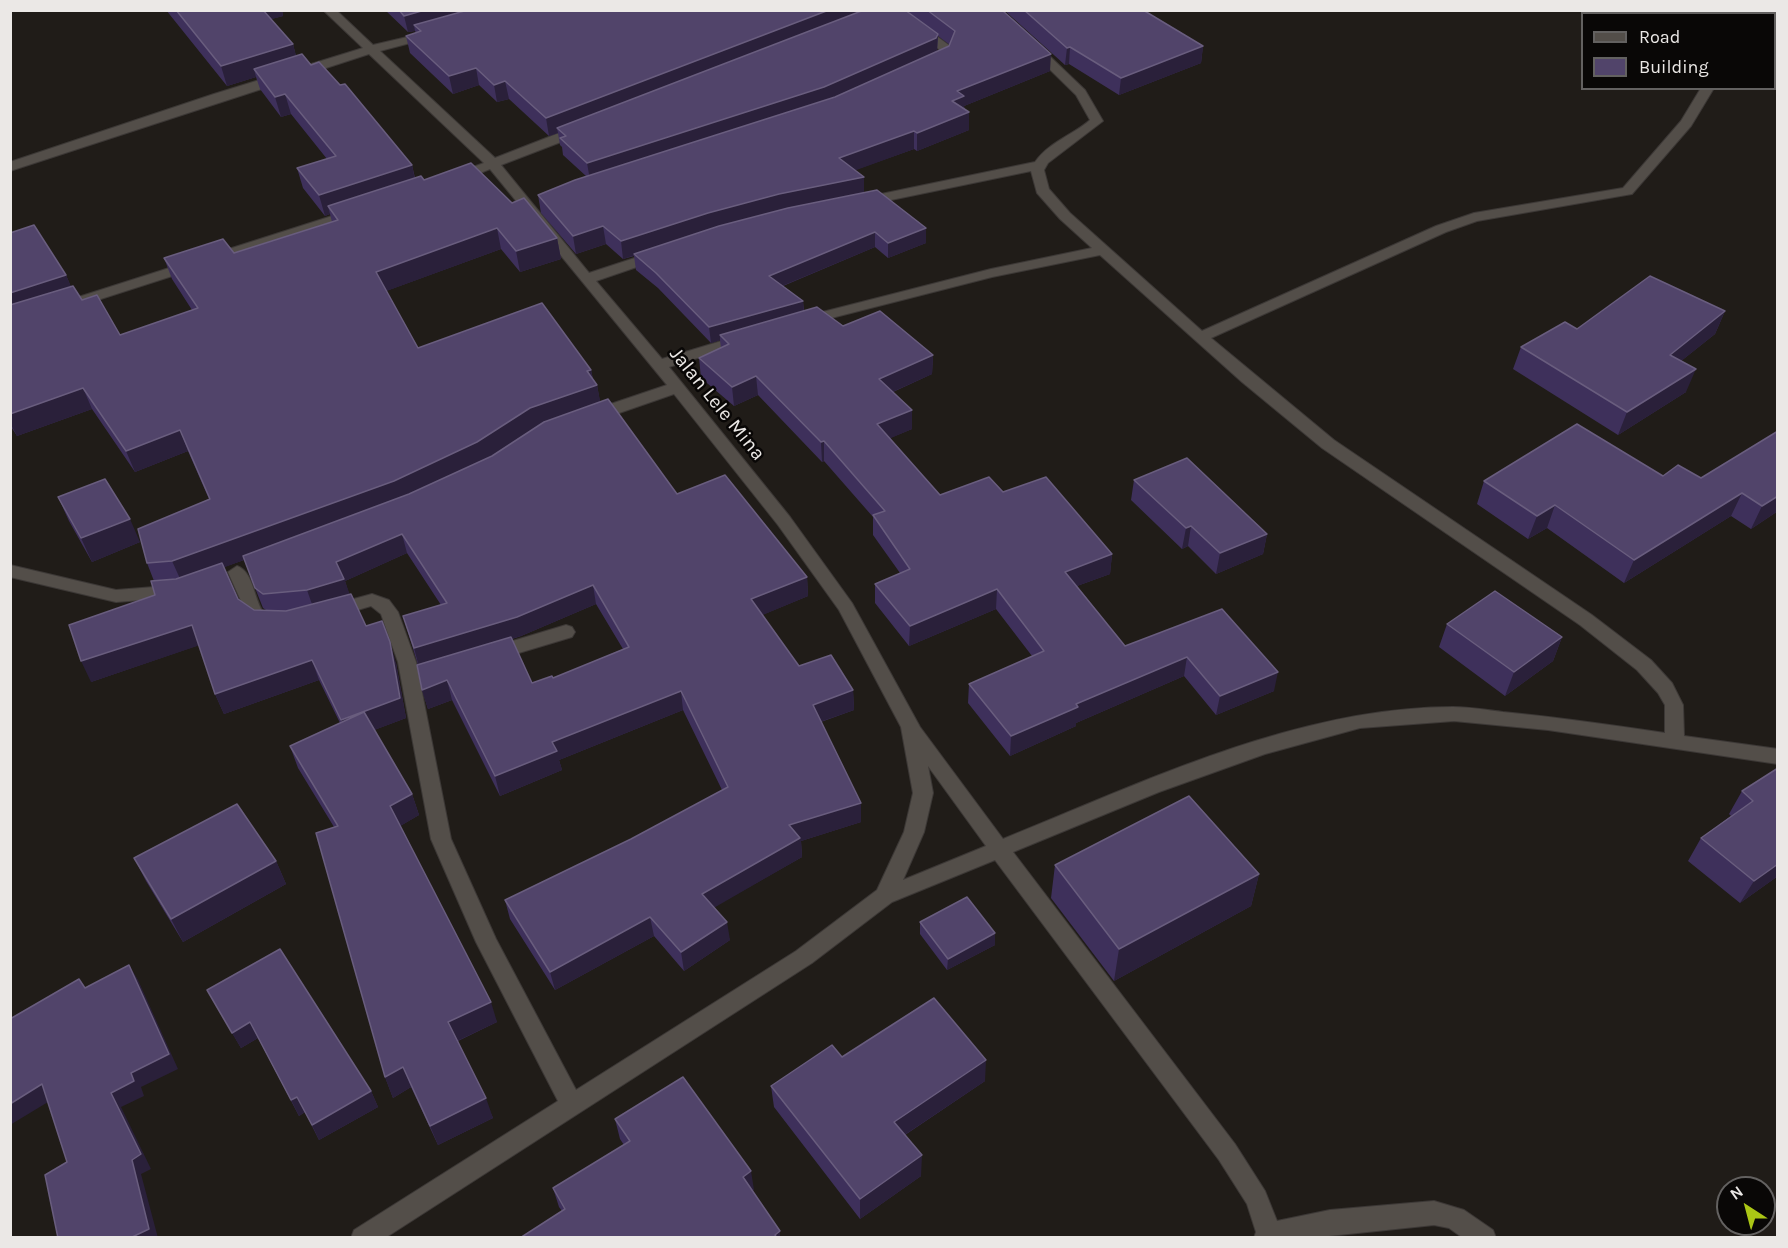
<!DOCTYPE html>
<style>
body{margin:0}
#map{position:relative;width:1788px;height:1248px;overflow:hidden;background:#201c18;font-family:Karla,sans-serif}
canvas{display:block}
.frame{position:absolute;inset:0;border:12px solid #ebe8e6;pointer-events:none}
.legend{position:absolute;left:1581px;top:12px;width:195px;height:78px;box-sizing:border-box;background:#090706;border:2px solid #636160;margin:0;padding:8px 10px;list-style:none;font-size:18px;color:#ebe8e6}
.legend li{display:flex;align-items:center;gap:12px;height:30px}
.legend b{width:30px;border:2px solid #636160}
.north{position:absolute;left:1716px;top:1176px;width:60px;height:60px;box-sizing:border-box;background:#090706;border:2px solid #636160;border-radius:50%;rotate:324deg;font-size:16px;font-weight:700;line-height:24px;text-align:center;color:#ebe8e6}
.north::after{content:'';display:block;margin:auto;width:21px;height:27px;background:#abc615;clip-path:polygon(50% 0,100% 100%,50% 72%,0 100%)}
</style>
<div id="map">
<canvas width="1788" height="1248"></canvas>
<div class="frame"></div>
<ul class="legend">
<li><b style="height:8px;background:#534e49"></b>Road</li>
<li><b style="height:16px;background:#51446a"></b>Building</li>
</ul>
<div class="north">N</div>
</div>
<script>
const ctx = document.querySelector('canvas').getContext('2d');
ctx.lineJoin = 'round';
function trace(path, color, width, dash) {
  ctx.strokeStyle = color;
  ctx.lineWidth = width;
  ctx.lineCap = dash ? 'butt' : 'round';
  ctx.setLineDash(dash || []);
  ctx.stroke(path);
}
function fill(path, color) {
  ctx.fillStyle = color;
  ctx.fill(path, 'evenodd');
}
function write(font, color, halo, rows, align = 'center') {
  ctx.font = font + ' Karla,sans-serif';
  ctx.lineWidth = 5;
  ctx.setLineDash([]);
  ctx.textBaseline = 'middle';
  ctx.strokeStyle = halo;
  ctx.fillStyle = color;
  for (const [text, x, y, turn = 0] of rows) {
    ctx.save();
    ctx.translate(x, y);
    ctx.rotate((+turn || 0) * Math.PI / 180);
    ctx.textAlign = isNaN(turn) ? turn : align;
    if (halo) ctx.strokeText(text, 0, 0);
    ctx.fillText(text, 0, 0);
    ctx.restore();
  }
}
const street = new Path2D(`
 M323 10H336L373 45 433 31V37L380 51 495 158 577 126H587V132L501 165 589 273 653 252H663V258L596 281 662 359 738 336H748L751 339 748 342 669 367 790 517 852 603 920 727 1003 839C1144 782 1298 707 1453 707 1470 707 1487 710 1503 712 1557 717 1611 725 1665 733V705L1658 693 1637 670 1580 625 1322 448 1242 382 1100 255 992 277 804 325 799 324 797 321 799 318 991 269 1092 248 1060 219 1037 193 1031 171 862 206 855 202 857 199 1035 162C1049 142 1073 135 1090 120L1076 95 1028 48 1038 45 1085 90 1103 121 1048 163 1044 170 1049 189 1070 213 1202 331 1436 226 1474 213 1623 188 1681 121 1701 88H1714L1691 126 1632 194 1477 221 1446 232 1211 338 1334 440 1592 615 1651 660 1672 683 1683 705 1684 736 1778 749V764L1548 730 1454 721 1360 728 1265 754 1159 792 1013 852 1235 1144 1265 1191 1277 1221 1330 1210 1434 1201 1464 1210 1493 1230 1496 1238H1463L1449 1228 1434 1225 1310 1238H1254L1256 1232 1247 1204 1219 1160 995 860 892 902 812 963 385 1238H351L354 1230 558 1101 476 942 431 839 398 662 381 614 371 606 334 617 328 616 325 611 328 606 372 594 389 600 398 612 416 662 451 839 496 939 576 1090 796 951 877 890 904 832 913 793 901 727 839 610 778 525 674 394 599 420H587L585 416 587 412 667 385 490 169 461 181H451V175L484 163 369 54 10 171V162L214 94 363 48ZM928 766 986 846 903 880 924 832 933 793Z
 M887 10H901L950 46 952 49 948 61 937 67H929L927 64 938 56 940 50Z
 M1704 10H1716L1713 14H1701Z
 M354 209 361 213 359 216 79 306H69L67 303 69 300Z
 M10 565 116 590 180 585 186 587 189 591 186 595 180 597 116 602 10 577Z
 M237 566C253 571 254 599 263 612 267 617 274 617 278 624L275 629 269 630 251 623 228 572Z
 M566 625 572 627 575 632 572 637 492 661 486 659 483 654 486 649Z`);
trace(street, '#3c3836', 2);
fill(street, '#534e49');
fill(new Path2D(`
 M166 10H282L283 16 271 19 293 44 296 56 311 65 412 165 415 178 512 203 557 238 561 259 520 272 501 249 386 291 418 348 591 370 593 379 597 385 600 402 677 494 807 577 808 596 762 615 799 666 853 690 854 710 821 722 861 822 801 841 802 857 714 907 730 940 684 971 654 936 555 990 510 919 505 900 631 839 722 790 683 710 559 760 562 770 500 796 452 700 428 709 422 690 418 665 403 616 441 605 407 553 345 581 349 594 366 626 396 663 406 718 374 730 412 794 419 815 400 826 497 1022 458 1041 493 1118 438 1145 411 1087 393 1098 385 1077 334 827 298 768 290 746 340 723 319 680 224 714 215 694 199 645 91 682 155 595 154 581 147 563 209 499 188 451 135 472 92 409 17 436 10 425V233L66 275 71 287 82 300 120 335 192 310 172 279 164 258 234 253 332 222 330 214 325 216 303 188 297 168 327 159 291 114 281 117 260 89 256 77 227 86ZM244 560 263 608 266 610H254L238 599 224 567ZM596 604 623 649 553 678 532 683 512 639 521 636Z
 M385 10H1002L1050 71 964 106 969 130 917 151 914 149 855 170 864 177V192L926 243 888 258 875 247 783 286 803 301 804 311 843 326 933 355 932 374 893 392 912 429 890 438 940 495 1003 492 1112 554 1110 574 1077 586 1125 646 1222 609 1274 691 1216 715 1184 676 1076 723V726L1010 756 968 703 969 684 1032 656 996 609 909 646 875 603V584L900 573 873 535V517L824 461 822 462 758 395 734 406 701 378 699 358 721 348 720 340 711 343 658 288 636 270 634 256 623 259 606 244 576 254 541 213 538 195 586 176 563 155 562 147 560 145 558 133 549 136 509 99 497 102 479 85 453 94 410 53 406 36 416 33 415 31 408 32ZM938 36 950 45 949 46 937 51Z
 M1004 10H1143L1203 46 1201 63 1119 95 1069 64 1065 65Z
 M1778 12V55L1774 54V14Z
 M1725 311 1715 334 1681 361 1686 392 1618 435 1513 369 1521 347 1577 329Z
 M1778 431V511L1751 529 1731 516 1624 583 1547 528 1528 539 1477 504 1484 481 1663 476 1701 478Z
 M1134 480 1267 534 1263 554 1216 574 1188 546 1182 549 1131 500Z
 M58 497 140 542 92 562 69 521Z
 M1447 624 1562 637 1553 661 1505 696 1439 647Z
 M1778 768V876L1740 903 1688 861 1701 838 1731 816 1729 814 1742 791Z
 M134 858 276 861 286 884 183 942 146 881Z
 M1055 865 1259 874 1251 906 1114 981 1051 898Z
 M920 922 995 945 947 970 920 934Z
 M207 990 371 1091 378 1107 319 1140 305 1112 299 1116 258 1038 241 1048Z
 M842 1057 985 1081 905 1135 921 1176 860 1219 774 1107 771 1086Z
 M615 1119 754 1190 562 1211 559 1207 553 1188 624 1145 620 1139Z`), '#3e305b');
fill(new Path2D(`
 M258 10H282L283 16 261 22Z
 M425 10H494L414 25 415 31 408 32 404 16Z
 M829 10H872L557 128 558 133 549 136 546 118Z
 M938 34 937 51 824 104 590 180 587 163Z
 M293 44 298 64 254 69 256 77 227 86 221 66Z
 M1203 46 1201 63 1119 95 1121 78Z
 M1070 47 1069 64 1065 65 1067 48Z
 M1051 54 1050 71 964 106V113L952 101 957 91Z
 M476 68 479 85 453 94 449 76Z
 M505 81 509 99 497 102 494 85Z
 M285 94 291 114 281 117 275 97Z
 M969 112V130L917 151V133Z
 M914 131V149L840 176 839 158Z
 M412 165 416 185 328 206 330 214 325 216 319 195Z
 M864 177V195L709 231 623 259 621 241 708 213 779 194Z
 M603 226 606 244 576 254 573 236Z
 M497 228 501 249 381 293 376 272Z
 M926 228V243L888 258V243Z
 M875 232V247L770 291 769 276Z
 M557 238 561 259 520 272 516 251Z
 M66 275 75 296 10 316V293Z
 M803 301 804 316 720 335V340L711 343 709 327Z
 M1725 311 1715 334 1661 377 1670 355Z
 M933 355 932 374 879 398V379Z
 M1696 369 1686 392 1618 435 1627 412Z
 M591 370 594 386 597 385 601 406 400 502 182 583 172 561Z
 M756 376 758 395 734 406 732 387Z
 M83 388 92 409 17 436 10 423V414Z
 M912 410V429L877 444V424Z
 M180 430 188 451 135 472 126 451Z
 M824 441V461L822 462 821 442Z
 M1742 493 1731 516 1624 583 1634 560Z
 M1778 496V511L1751 529 1762 506Z
 M1555 505 1547 528 1528 539 1537 516Z
 M130 519 140 542 92 562 81 538Z
 M1191 526 1188 546 1182 549 1186 528Z
 M402 534 407 553 345 581 351 598 314 610 307 590 336 562Z
 M1267 534 1263 554 1216 574 1220 553Z
 M1112 554 1110 574 1063 591 1065 572Z
 M807 577 808 596 753 619 751 599Z
 M593 585 596 604 521 636 419 667 414 648Z
 M997 589 996 609 909 646 910 626Z
 M192 625 200 645 91 682 81 661Z
 M1562 637 1553 661 1505 696 1514 672Z
 M390 642 396 663 406 718 348 740 341 720Z
 M1187 657 1184 676 1076 723V726L1010 756 1011 736 1076 704Z
 M312 660 319 680 224 714 215 694Z
 M1278 672 1274 691 1216 715 1220 696Z
 M447 680 452 700 428 709 422 690Z
 M853 690 854 710 814 724 813 705Z
 M681 691 683 710 559 760 562 770 500 796 495 776 552 742Z
 M412 794 419 815 397 828 390 806Z
 M861 803V822L801 841 802 857 705 913 702 894 789 825Z
 M276 861 286 884 183 942 171 919Z
 M1778 864V876L1740 903 1754 881Z
 M1259 874 1251 906 1114 981 1119 949Z
 M650 917 654 936 555 990 550 972Z
 M727 922 730 940 684 971 681 952Z
 M995 933V945L947 970 948 959Z
 M129 965 138 980 178 1069 141 1087 144 1096 121 1107 151 1169 141 1174 158 1238H130L111 1093 131 1073Z
 M491 1002 497 1022 455 1042 448 1022Z
 M250 1022 258 1038 241 1048 232 1033Z
 M986 1060 985 1081 894 1142V1122Z
 M403 1067 411 1087 393 1098 385 1077Z
 M42 1084 53 1099 10 1125V1104Z
 M371 1091 378 1107 319 1140 312 1125Z
 M297 1097 305 1112 299 1116 291 1100Z
 M486 1098 493 1118 438 1145 430 1126Z
 M922 1155 921 1176 860 1219V1199Z
 M751 1171 754 1190 746 1196 743 1177Z
 M780 1231V1238H775V1235Z`), '#2a203a');
const building = new Path2D(`
 M176 10H263L293 44 221 66Z
 M399 10H425L404 16Z
 M468 10H829L546 118 505 81 494 85 476 68 449 76 406 36 421 31 414 25Z
 M864 10H905L938 34 936 38 824 87 587 163 560 138 566 136 557 128Z
 M927 10H1002L1051 54 957 91 964 96 952 101 969 112 917 133 914 131 839 158 864 177 779 194 708 213 621 241 603 226 573 236 538 195 575 180 835 97 949 46 955 31Z
 M1024 10H1143L1203 46 1121 78 1070 47 1067 48Z
 M1778 12V38L1774 37V14Z
 M302 54 311 65 319 62 340 85 345 84 412 165 319 195 297 168 336 156 285 94 275 97 254 69Z
 M471 163 512 203 524 198 557 238 516 251 497 228 376 272 418 348 542 303 591 370 587 371 597 385 530 408 477 442 394 481 172 561 147 563 138 529 210 499 180 430 126 451 83 388 10 414V305L73 286 82 300 97 295 120 335 198 308 164 258 223 239 234 253 338 220 328 206 421 176 424 180Z
 M877 190 926 228 888 243 875 232 769 276 803 301 709 327 656 273 634 254 719 226 788 208Z
 M34 225 66 275 10 293V233Z
 M1650 276 1725 311 1670 355 1696 369 1627 412 1521 347 1565 322 1577 329Z
 M817 307 843 326 880 311 933 355 879 379 912 410 877 424 940 495 989 477 1003 492 1046 477 1112 554 1065 572 1125 646 1222 609 1278 672 1220 696 1187 657 1076 704 1078 707 1011 736 969 684 1044 651 997 589 910 626 875 584 910 569 873 515 885 511 824 441 821 442 756 376 732 387 699 358 729 344 720 335Z
 M608 399 677 494 725 475 807 577 751 599 799 666 831 655 853 690 813 705 861 803 789 825 800 838 702 894 727 922 681 952 650 917 550 972 505 900 631 839 728 787 681 691 552 742 557 751 495 776 447 680 422 690 417 665 511 637 532 683 552 676 553 678 629 647 593 585 517 617 414 648 403 616 447 603 402 534 336 562 344 579 307 590 263 594 255 588 243 556 409 494 492 456 544 422Z
 M1577 424 1663 476 1678 465 1701 478 1778 431V496L1762 506 1742 493 1634 560 1555 505 1537 516 1484 481Z
 M1187 458 1267 534 1220 553 1191 526 1186 528 1134 480Z
 M105 479 130 519 81 538 58 497Z
 M222 563 238 599 254 610 286 611 351 594 366 626 382 621 390 642 400 698 341 720 312 660 215 694 192 625 81 661 69 625 155 595 151 581 176 579Z
 M1495 591 1562 637 1514 672 1447 624Z
 M364 712 412 794 390 806 491 1002 448 1022 486 1098 430 1126 403 1067 385 1077 316 833 338 826 290 746Z
 M1778 768V864L1754 881 1701 838 1753 801 1742 791Z
 M1189 796 1259 874 1119 949 1055 865Z
 M237 804 276 861 171 919 134 858Z
 M967 897 995 933 948 959 920 922Z
 M280 949 371 1091 312 1125 297 1097 291 1100 250 1022 232 1033 207 990Z
 M129 965 169 1054 131 1073 134 1081 111 1093 141 1154 132 1160 149 1229 130 1238H58L45 1175 67 1162 42 1084 10 1104V1019L79 979 85 988Z
 M934 998 986 1060 894 1122 922 1155 860 1199 771 1086 832 1045 842 1057Z
 M683 1077 751 1171 743 1177 780 1231 775 1235 777 1238H520L565 1209 553 1188 630 1141 615 1119Z`);
fill(building, '#51446a');
trace(building, '#695d7e', 1.5);
write('20px', '#ebe8e6', '#090706', [
 ["Jalan Lele Mina",717,404,51]
]);
</script>
